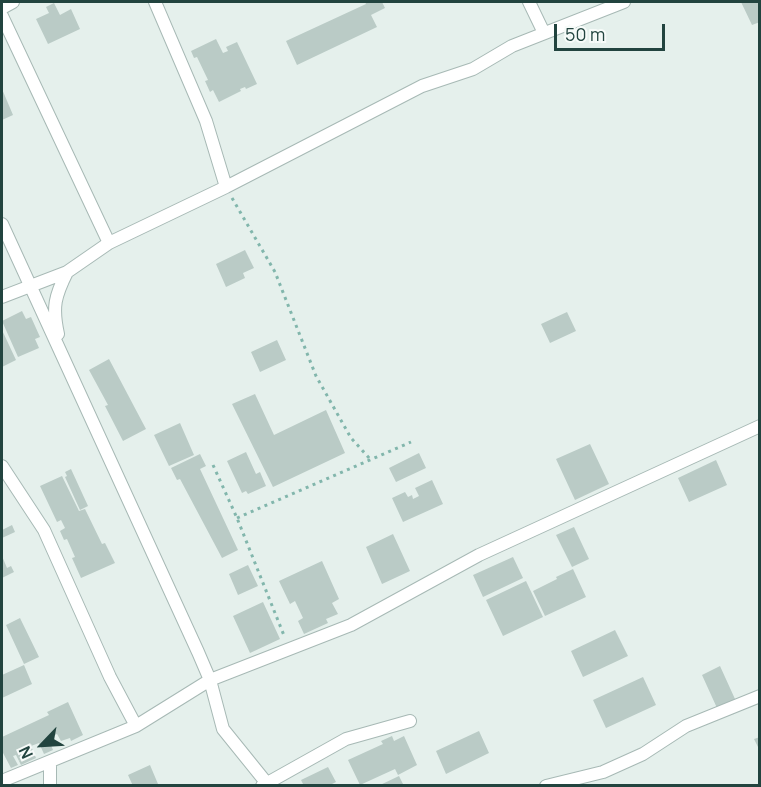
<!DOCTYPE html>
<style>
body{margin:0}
#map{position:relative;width:761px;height:787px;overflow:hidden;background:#e5f0ec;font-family:Manrope,sans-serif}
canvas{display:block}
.frame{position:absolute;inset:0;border:3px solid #22443f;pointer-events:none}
.north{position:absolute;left:12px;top:715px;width:60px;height:60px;-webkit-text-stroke:4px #f7fbf9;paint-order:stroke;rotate:245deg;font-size:16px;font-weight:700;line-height:24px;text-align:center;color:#22443f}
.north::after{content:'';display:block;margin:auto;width:21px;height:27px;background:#22443f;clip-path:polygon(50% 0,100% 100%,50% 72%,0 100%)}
.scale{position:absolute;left:554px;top:24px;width:111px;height:27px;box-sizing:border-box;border:3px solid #22443f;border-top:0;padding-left:8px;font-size:18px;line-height:21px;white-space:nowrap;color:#22443f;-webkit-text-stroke:4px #f7fbf9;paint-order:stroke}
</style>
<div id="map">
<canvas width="761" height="787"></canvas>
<div class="frame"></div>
<div class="north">N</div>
<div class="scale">50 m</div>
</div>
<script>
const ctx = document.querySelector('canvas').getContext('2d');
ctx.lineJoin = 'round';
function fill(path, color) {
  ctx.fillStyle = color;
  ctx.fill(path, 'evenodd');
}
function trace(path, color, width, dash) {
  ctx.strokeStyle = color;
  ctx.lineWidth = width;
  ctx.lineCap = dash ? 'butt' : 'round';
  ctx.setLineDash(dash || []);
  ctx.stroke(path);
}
fill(new Path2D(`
 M365 2H382L385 8 371 15 377 27 297 65 286 41 366 4Z
 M741 2H760V22L752 25Z
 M54 3 60 15 71 9 80 29 48 44 36 19 49 13 46 7Z
 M216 39 223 53 228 51 226 47 237 42 257 84 246 89 245 87 240 89 241 91 219 102 213 90 210 92 205 81 208 80 197 57 194 58 191 51Z
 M2 89 13 115 2 120Z
 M245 250 254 268 243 273 245 278 226 287 216 264Z
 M22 311 26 319 31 317 40 337 35 339 39 348 18 357 2 321Z
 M567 312 576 331 550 343 541 324Z
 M2 330 16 360 2 367Z
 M277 340 286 360 260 372 251 352Z
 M109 359 146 429 123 441 105 406 108 405 89 370Z
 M255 394 274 435 326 410 345 453 273 487 232 404Z
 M180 423 194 455 169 466 154 435Z
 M590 444 609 484 575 500 556 459Z
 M246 452 256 474 260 472 266 486 248 494 246 491 242 493 227 461Z
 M419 453 426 468 396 482 389 468Z
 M200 454 206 466 200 469 238 550 222 558 180 479 177 480 171 468Z
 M716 460 727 485 689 502 678 478Z
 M71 469 88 506 80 510 65 477 67 476 65 472Z
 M62 476 79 511 85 509 102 544 105 543 115 563 81 578 72 558 75 557 67 539 64 540 60 531 65 528 61 520 57 522 40 486Z
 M432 480 443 504 403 522 392 498 405 492 408 497 412 495 413 499 419 496 415 488Z
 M12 525 15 532 2 538V530Z
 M574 527 589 559 572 567 556 535Z
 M393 534 410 571 382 584 366 547Z
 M2 556 7 568 11 566 14 572 2 578Z
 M513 557 523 578 483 597 473 575Z
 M322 561 339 599 332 603 338 614 326 619 328 623 304 634 298 621 303 618 295 601 290 604 279 581Z
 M248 565 258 586 238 595 229 574Z
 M573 569 586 597 545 616 533 591 557 579 556 577Z
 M526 581 543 617 503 636 486 600Z
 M263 602 280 639 250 653 233 616Z
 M20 618 39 657 24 664 6 625Z
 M615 630 628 656 583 677 571 651Z
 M24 665 32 684 2 698V675Z
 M720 666 735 699 717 708 702 675Z
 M643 677 656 705 606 728 593 700Z
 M68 702 83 735 71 741 70 738 61 741 57 734 48 738 53 750 44 754 39 743 31 746 36 758 21 765 16 755 13 756 18 765 11 768 2 751V737L49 715 47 712Z
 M479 731 489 753 446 774 436 751Z
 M392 736 394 741 404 736 417 765 398 775 395 769 360 785 348 760 383 744 381 741Z
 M760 737V751L754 739Z
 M150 765 158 784 133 786 128 775Z
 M328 767 336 782 328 786H304L301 780Z
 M399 776 404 786H378Z`), '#bacbc6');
const minor = new Path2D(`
 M155 2 206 121 226 187
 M529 2 544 33
 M2 8 13 2
 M2 16 109 243
 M2 224 198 652 210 680 223 729 269 786
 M2 297 67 272 109 243 226 187 422 86 473 69 512 46 624 2
 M58 334C52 307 55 296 67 272
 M2 466 44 530 110 677 136 726
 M50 763V786
 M2 781 136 726 210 680 351 625 479 555 760 426
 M262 786 346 739 410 721
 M546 786 603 772 643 754 686 726 760 696`);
trace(minor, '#a7b9b5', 14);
trace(new Path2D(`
 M232 198 275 272 316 376 351 438 371 460
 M213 465 237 518 285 638
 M237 518 411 442`), '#82b6ac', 3, [3, 4.5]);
trace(minor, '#fff', 12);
</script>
